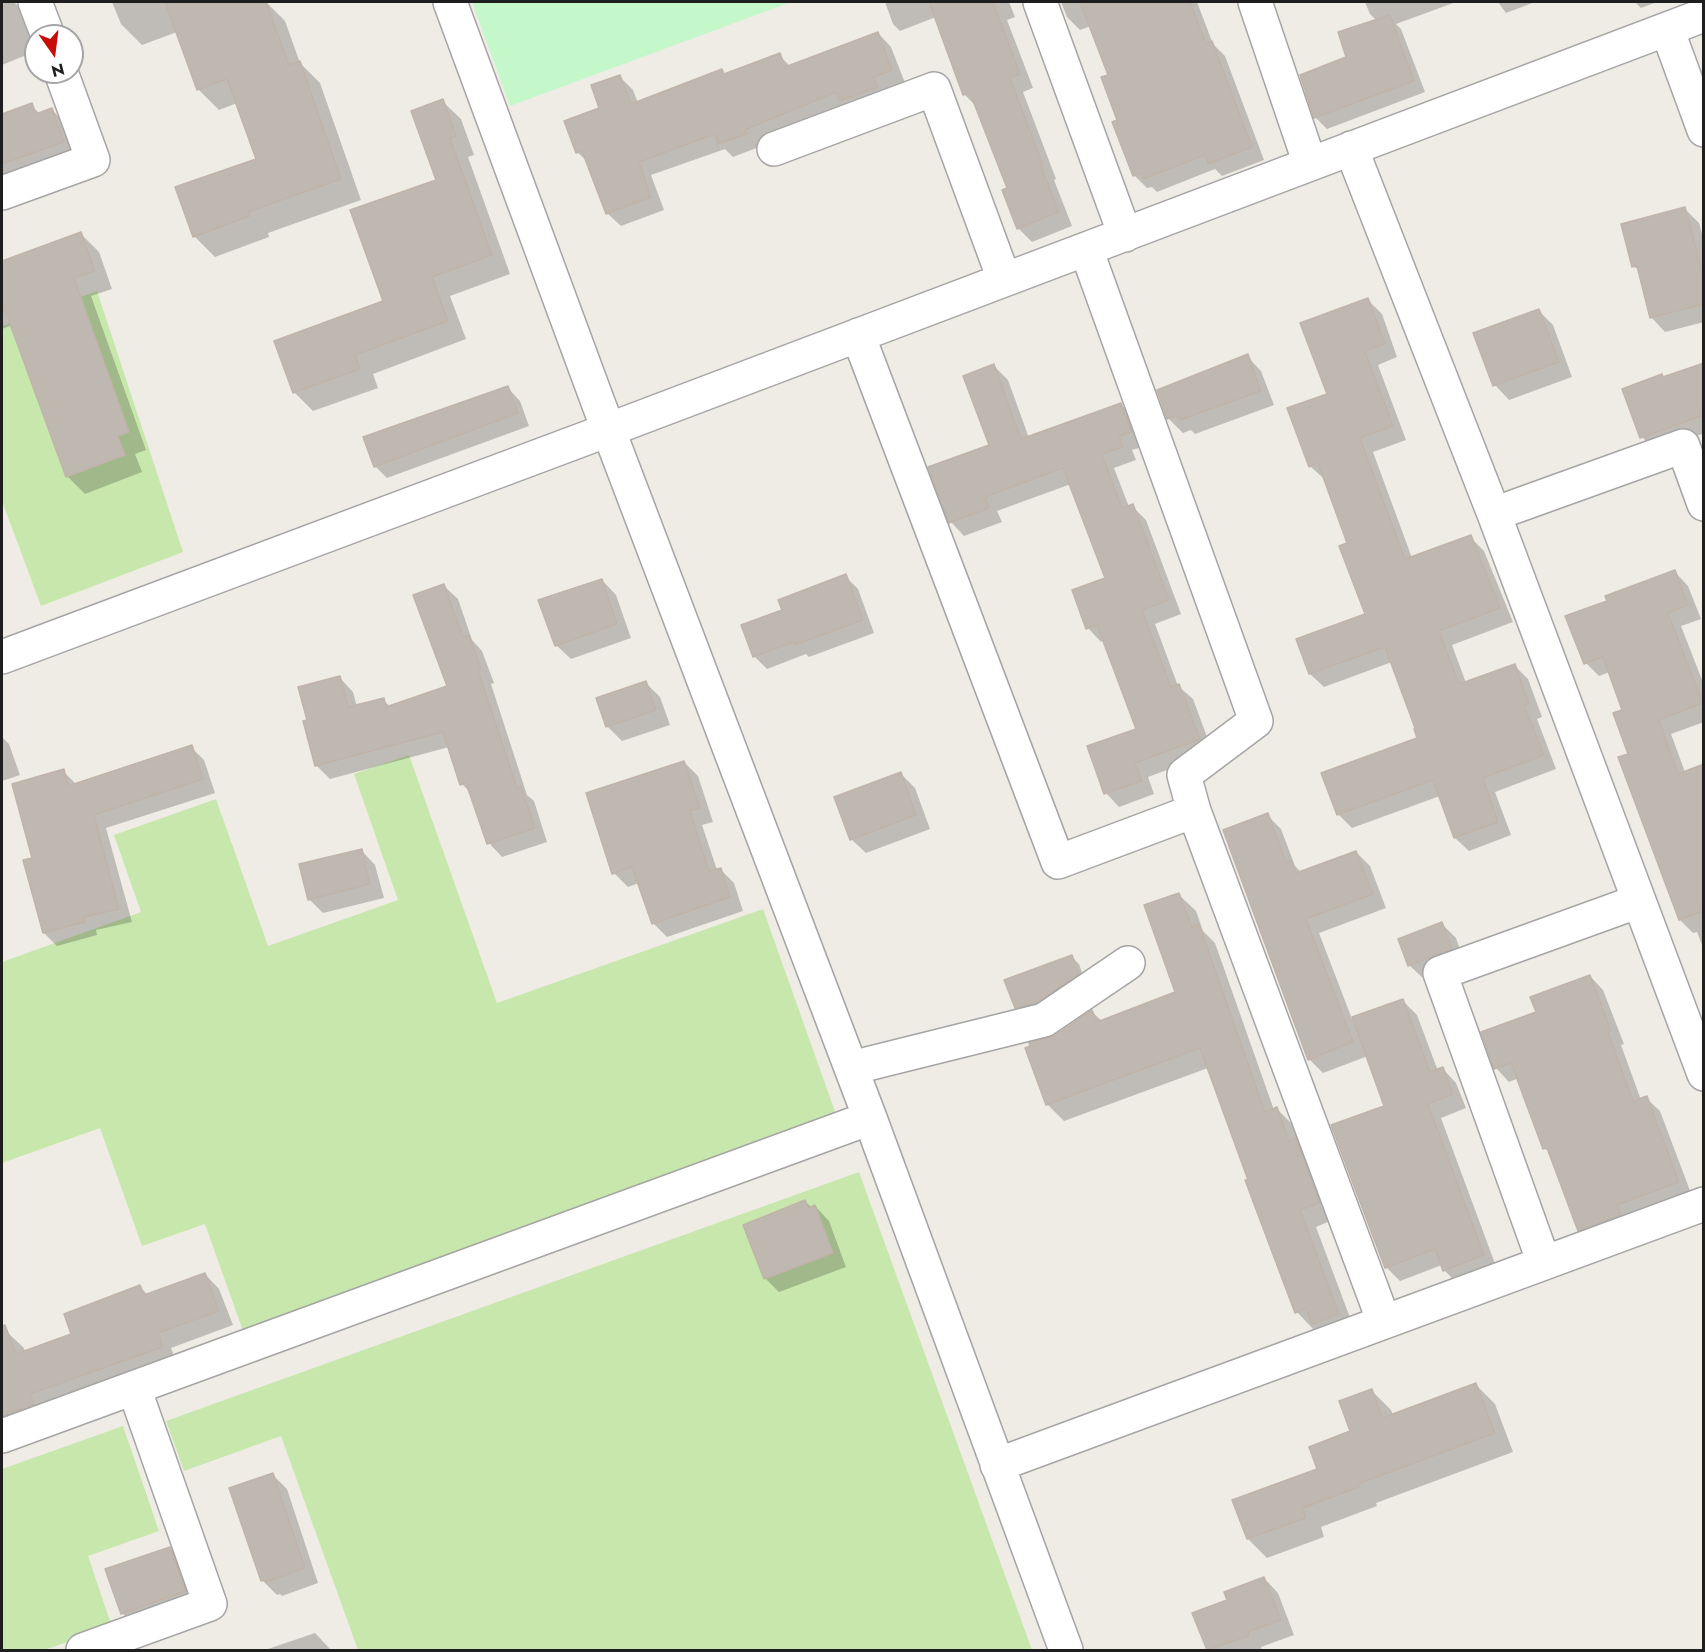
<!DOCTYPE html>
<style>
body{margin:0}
#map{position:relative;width:1705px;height:1652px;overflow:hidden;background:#efece5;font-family:Jost,sans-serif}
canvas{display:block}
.frame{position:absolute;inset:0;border:3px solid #1e1e1e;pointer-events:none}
.north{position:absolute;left:24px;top:24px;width:60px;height:60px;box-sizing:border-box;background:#fff;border:2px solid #a5a5a5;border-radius:50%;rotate:166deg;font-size:16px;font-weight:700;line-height:24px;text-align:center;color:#1e1e1e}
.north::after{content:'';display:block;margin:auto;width:21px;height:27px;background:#c60d07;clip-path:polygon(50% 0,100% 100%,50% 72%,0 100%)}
</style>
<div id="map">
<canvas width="1705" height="1652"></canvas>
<div class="frame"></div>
<div class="north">N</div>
</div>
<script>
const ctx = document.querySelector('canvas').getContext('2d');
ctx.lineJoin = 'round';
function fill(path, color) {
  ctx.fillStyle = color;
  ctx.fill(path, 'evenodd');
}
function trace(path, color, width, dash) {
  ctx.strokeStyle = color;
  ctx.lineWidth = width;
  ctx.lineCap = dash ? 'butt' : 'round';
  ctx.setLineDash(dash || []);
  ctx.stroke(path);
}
fill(new Path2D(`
 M97 291 183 552 41 606 2 501V326Z
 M409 755 497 1003 763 909 838 1120 243 1331 205 1224 142 1246 100 1128 2 1163V962L141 912 114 835 216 799 268 946 398 900 354 774Z
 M859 1172 1032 1650H358L281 1436 184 1471 166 1421Z
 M123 1426 159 1531 88 1556 112 1627 44 1650H2V1469Z`), '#c8e7ad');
fill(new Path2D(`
 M472 2H791L510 106Z`), '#c4f7c9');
fill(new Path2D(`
 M2 2H14L21 9 36 51 2 65Z
 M112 2H249L250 5 266 2 285 21 300 63 320 83 361 200 268 233 269 237 215 257 194 236 257 160 237 103 219 110 198 89 177 32 142 45 121 24Z
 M885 2H1009L1015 17 1007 20 1033 88 1023 92 1056 179 1054 180 1072 226 1032 242 1018 228 1009 189 977 107 964 94 936 17 900 31 893 24Z
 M1061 2H1197L1213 44 1225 56 1264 160 1222 176 1215 169 1157 192 1152 187 1147 188 1134 175 1110 76 1091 26 1080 30 1067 17Z
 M1365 2H1456L1396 24 1401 29 1425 92 1327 129 1316 118 1301 76 1348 58 1377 21 1370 14Z
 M1498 2H1535L1506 13Z
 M1635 2H1657L1641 8Z
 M878 33 891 47 905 83 758 143 759 147 733 157 725 149 651 175 664 210 621 226 607 213 589 163 577 152 620 77 633 90 638 103 722 71 726 75 779 55 790 66Z
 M442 101 461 119 474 155 468 157 510 274 450 296 466 339 373 374 378 388 313 411 294 392 385 302 438 181Z
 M31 105 40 114 52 110 66 124 77 156 18 177 12 171 2 174V116Z
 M1685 209 1699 223 1704 241V322L1665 332 1651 317 1640 272 1634 266Z
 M81 234 99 252 112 289 91 296 146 450 135 454 142 472 85 494 67 476 12 325 2 329V263Z
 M1368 300 1382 314 1397 357 1378 365 1406 440 1373 452 1412 558 1470 537 1484 551 1513 622 1452 645 1466 683 1515 666 1528 679 1542 717 1537 719 1556 769 1495 792 1511 835 1469 851 1455 838 1440 796 1352 828 1338 814 1419 739 1417 729 1392 662 1324 687 1310 674 1367 615 1349 544 1324 479 1310 466 1329 395Z
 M1538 310 1553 325 1572 377 1509 400 1495 385 1475 333Z
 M1247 356 1261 371 1274 405 1195 434 1191 430 1183 433 1168 418Z
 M1704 364V439L1702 434 1656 451 1642 437 1661 375 1664 378Z
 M994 366 1008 380 1029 438 1121 405 1135 418 1145 446 1132 450 1136 460 1114 468 1129 507 1132 506 1146 520 1181 614 1155 624 1178 686 1193 699 1213 753 1148 777 1154 794 1119 807 1106 793 1138 730 1104 640 1101 642 1088 628 1106 579 1071 484 997 511 1002 522 964 536 951 522 991 445Z
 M508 388 520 401 529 426 387 478 375 466Z
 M1675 572 1688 586 1701 619 1681 626 1704 685V722L1671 734 1685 772 1704 766V950L1697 932 1693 933 1680 920 1630 754 1624 711 1610 672 1599 676 1586 663 1609 602Z
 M845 576 858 589 874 633 809 657 806 654 767 669 754 656 784 611Z
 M602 580 616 595 631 638 571 659 556 645Z
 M444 586 458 599 472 640 482 651 494 683 491 684 527 795 534 801 547 842 502 857 489 843 472 794 462 784 449 747 330 779 317 766 309 721 340 678 353 692 357 707 383 700 391 707 449 687Z
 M646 683 660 697 670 725 622 741 607 726Z
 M2 737 9 744 20 775 2 781Z
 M191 747 204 760 215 793 106 828 132 922 96 930 97 935 57 946 44 933 34 859 63 771 77 785Z
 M684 762 698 776 713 822 702 825 717 870 720 869 734 883 743 911 667 937 653 923 639 883 628 887 614 873Z
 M900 773 915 788 930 829 866 853 851 839Z
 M1267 815 1281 829 1295 866 1301 872 1356 852 1370 866 1386 908 1319 933 1352 1019 1403 1001 1417 1015 1438 1071 1443 1069 1456 1083 1466 1108 1441 1118 1497 1269 1458 1284 1444 1270 1442 1265 1400 1281 1386 1267V1106L1368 1056 1323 1073 1309 1059Z
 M361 850 375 865 384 898 323 913 309 899Z
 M1179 895 1196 911 1203 931 1215 943 1274 1110 1277 1109 1294 1126 1301 1145 1312 1157 1335 1219 1316 1227 1355 1331 1330 1340 1318 1328 1313 1329 1297 1312 1208 1068 1064 1121 1047 1104 1055 1037 1092 1012 1102 1021 1177 993Z
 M1442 924 1456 938 1465 963 1424 979 1409 965Z
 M1072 957 1079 964 1085 981 1023 1014 1016 1007Z
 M1590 976 1603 990 1624 1044 1621 1045 1641 1100 1646 1098 1660 1111 1692 1196 1593 1243 1579 1230 1551 1155 1545 1148 1519 1078 1509 1082 1496 1068 1483 1033 1538 1013Z
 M805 1201 812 1208 815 1206 829 1221 846 1267 779 1292 765 1278Z
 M205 1274 219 1289 233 1325 171 1348 176 1361 2 1439V1337L9 1334 24 1348 25 1352 73 1335 140 1287 148 1295Z
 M1476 1385 1495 1404 1513 1452 1376 1503 1377 1506 1321 1527 1324 1537 1267 1558 1248 1539 1234 1501 1319 1470 1352 1432 1372 1391 1391 1410 1393 1415Z
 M272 1474 287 1489 318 1583 282 1596 280 1594 277 1595 262 1580Z
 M170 1548 183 1562 198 1605 136 1626 122 1613Z
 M1264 1578 1278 1593 1294 1635 1261 1647 1262 1650H1208L1194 1614 1229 1601Z
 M315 1633 331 1650H265Z`), '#0003');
const building = new Path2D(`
 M165 2H266L289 65 300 61 341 179 248 212 250 216 193 237 175 187 256 159 227 79 197 90Z
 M929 2H993L1020 74 1010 78 1043 165 1041 166 1059 212 1017 229 1002 190 1007 188 970 93 963 95Z
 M1080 2H1190L1206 43 1212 41 1252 147 1208 164 1205 155 1143 179 1140 173 1133 176 1112 122 1117 120 1101 77 1108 75Z
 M1390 15 1414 81 1314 118 1300 75 1346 57 1338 32Z
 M878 32 892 70 874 77 878 87 840 101 836 92 745 130 747 134 718 144 715 134 639 162 651 197 606 214 582 151 576 153 564 121 599 108 591 85 620 75 631 104 722 69 724 74 780 53 785 67Z
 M443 99 456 136 450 138 492 255 432 277 448 321 355 355 360 369 293 393 274 341 383 301 350 210 436 180 411 111Z
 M32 103 36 114 52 108 64 142 2 164V114Z
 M1685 207 1704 278V304L1650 318 1637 266 1632 267 1621 224Z
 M81 232 95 271 74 278 129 432 118 436 125 455 66 477 2 302V261Z
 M1368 298 1385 344 1365 351 1393 426 1360 438 1405 559 1471 535 1500 608 1439 631 1459 684 1515 664 1529 704 1524 705 1544 755 1483 778 1498 822 1454 838 1433 780 1337 815 1321 773 1417 738 1414 729 1415 728 1385 647 1309 674 1296 639 1365 614 1339 546 1347 543 1318 463 1309 467 1287 408 1327 394 1300 323Z
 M1539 309 1559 362 1493 386 1473 333Z
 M1248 354 1261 391 1180 420 1177 415 1167 419 1157 390Z
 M1704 363V415L1640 438 1622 389 1662 374 1663 377Z
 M994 364 1021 439 1121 403 1132 432 1119 436 1123 447 1102 454 1122 508 1133 504 1169 600 1142 610 1171 687 1179 684 1200 739 1135 763 1142 781 1104 794 1087 746 1136 729 1097 625 1086 629 1072 590 1105 578 1063 468 985 497 989 508 949 523 928 467 989 445 963 376Z
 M508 386 518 413 374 467 363 437Z
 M1675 570 1688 605 1668 613 1703 703 1659 720 1678 774 1704 764V911L1679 920 1618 757 1628 754 1613 713 1622 710 1603 657 1584 664 1565 616 1607 601 1605 596Z
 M846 574 863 620 795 645 794 642 753 657 741 625 782 610 778 600Z
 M602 579 617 624 555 646 538 600Z
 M444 584 463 637 469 635 481 669 478 670 517 788 521 786 535 828 487 844 466 783 460 785 443 732 315 766 303 721 307 720 298 687 340 676 348 707 384 698 386 707 447 686 413 595Z
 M646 681 656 710 606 727 596 698Z
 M192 745 203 779 94 815 119 909 84 917 85 922 43 933 23 860 32 858 12 784 64 769 68 786Z
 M684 761 700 808 690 811 709 871 721 868 730 897 652 924 632 867 612 874 586 793Z
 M901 772 916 815 850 840 834 797Z
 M1268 813 1286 862 1291 860 1296 873 1356 851 1373 894 1306 919 1353 1042 1308 1060 1223 830Z
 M362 849 370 884 308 900 299 864Z
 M1179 893 1192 927 1199 924 1265 1112 1277 1107 1289 1141 1296 1138 1320 1203 1300 1210 1339 1314 1312 1324 1306 1309 1295 1313 1245 1180H1248L1200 1048 1046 1105 1025 1048 1030 1046 1029 1043 1054 1036 1092 1010 1097 1022 1175 992 1144 905Z
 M1442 922 1452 949 1408 966 1398 939Z
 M1072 955 1079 974 1036 1003 1015 1008 1004 980Z
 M1590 975 1611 1031 1608 1032 1633 1101 1647 1096 1679 1182 1617 1205 1621 1215 1578 1231 1547 1148 1543 1149 1511 1063 1494 1069 1481 1032 1536 1012 1530 997Z
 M1403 999 1430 1072 1443 1067 1453 1094 1428 1104 1484 1255 1443 1271 1435 1249 1385 1268 1331 1125 1384 1106 1352 1017Z
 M805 1200 808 1208 815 1205 833 1253 764 1279 743 1225Z
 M205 1273 219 1311 158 1333 163 1347 30 1394 34 1404 2 1416V1326L5 1325 16 1354 71 1334 64 1314 140 1285 144 1295Z
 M1476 1383 1495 1433 1358 1484 1359 1487 1303 1508 1306 1518 1247 1539 1232 1500 1317 1469 1309 1447 1350 1431 1339 1401 1372 1389 1382 1418Z
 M273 1473 305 1568 266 1582 265 1580 261 1581 229 1488Z
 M170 1547 186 1591 121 1614 105 1569Z
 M1264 1577 1281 1620 1248 1632 1249 1636 1207 1650 1192 1613 1227 1600 1224 1592Z`);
fill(building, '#bfb8b1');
trace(building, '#c0b3a8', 1.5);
const minor = new Path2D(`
 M35 2 48 36
 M450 2 599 405 870 1118 1066 1650
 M1040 2 1125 235
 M1255 2 1310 164
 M1667 29 1704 130
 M1351 148 1494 514 1704 1074
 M774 149 934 89 1004 279
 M2 193 93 160 61 72
 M1086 249 1256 721 1184 775 1194 811 1384 1322
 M858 335 1058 862 1194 811
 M1494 514 1683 446 1704 504
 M2 657 608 430 1704 15
 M851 1068 1044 1020 1128 963
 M1544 1263 1440 973 1639 901
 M2 1436 870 1118
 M997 1465 1704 1204
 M83 1650 210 1604 134 1388`);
trace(minor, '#a5a5a5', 36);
trace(minor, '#fff', 33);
</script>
